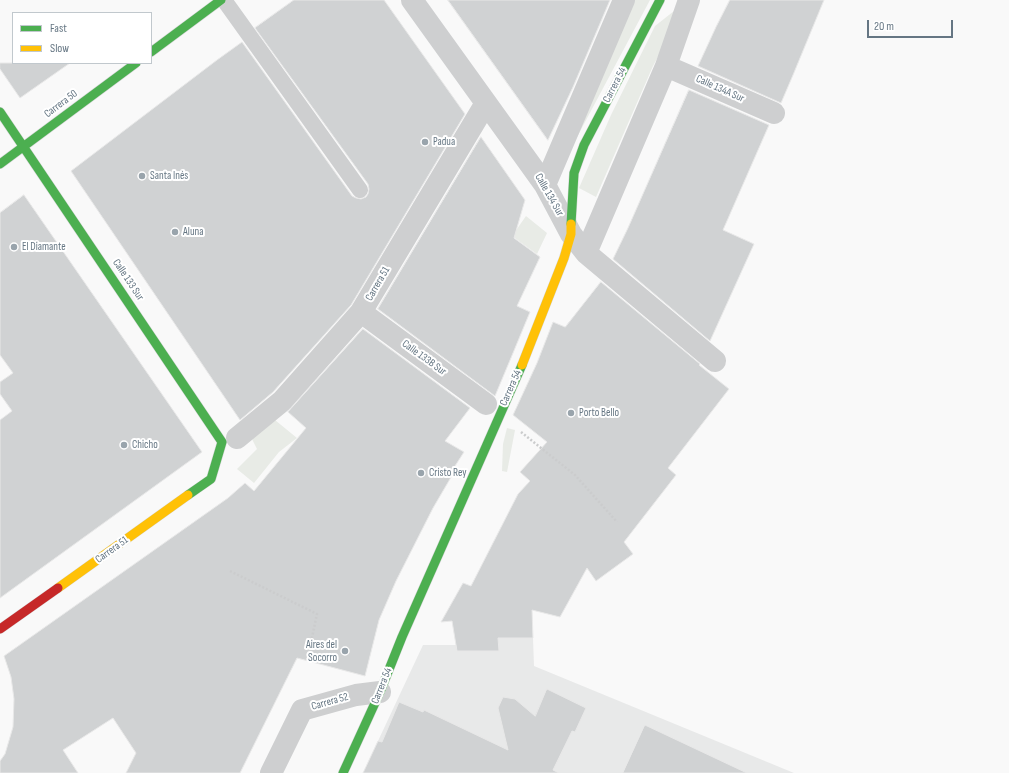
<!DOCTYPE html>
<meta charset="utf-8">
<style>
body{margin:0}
#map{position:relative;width:1009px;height:773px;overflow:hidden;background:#f9f9f9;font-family:"Sofia Sans Condensed",sans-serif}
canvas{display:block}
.legend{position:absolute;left:12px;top:12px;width:140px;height:52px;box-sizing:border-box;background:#fff;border:1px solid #c1c8cd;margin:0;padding:5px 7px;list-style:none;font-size:12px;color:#657683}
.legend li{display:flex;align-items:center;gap:8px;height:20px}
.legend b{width:20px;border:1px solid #c1c8cd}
.scale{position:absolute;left:867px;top:20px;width:86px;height:18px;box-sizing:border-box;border:2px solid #657683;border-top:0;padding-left:5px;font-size:12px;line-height:14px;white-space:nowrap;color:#657683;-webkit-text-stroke:3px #fff;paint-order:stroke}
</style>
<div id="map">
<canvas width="1009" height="773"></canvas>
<ul class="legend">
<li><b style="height:5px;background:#4caf50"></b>Fast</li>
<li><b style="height:5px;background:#ffc107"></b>Slow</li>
</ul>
<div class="scale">20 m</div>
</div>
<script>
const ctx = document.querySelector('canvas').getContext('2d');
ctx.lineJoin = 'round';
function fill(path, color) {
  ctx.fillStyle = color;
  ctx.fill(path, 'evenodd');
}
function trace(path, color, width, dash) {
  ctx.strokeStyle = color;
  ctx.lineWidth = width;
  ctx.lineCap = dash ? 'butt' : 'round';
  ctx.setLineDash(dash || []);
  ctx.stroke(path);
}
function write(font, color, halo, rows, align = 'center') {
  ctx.font = font + ' "Sofia Sans Condensed",sans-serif';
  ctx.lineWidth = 4;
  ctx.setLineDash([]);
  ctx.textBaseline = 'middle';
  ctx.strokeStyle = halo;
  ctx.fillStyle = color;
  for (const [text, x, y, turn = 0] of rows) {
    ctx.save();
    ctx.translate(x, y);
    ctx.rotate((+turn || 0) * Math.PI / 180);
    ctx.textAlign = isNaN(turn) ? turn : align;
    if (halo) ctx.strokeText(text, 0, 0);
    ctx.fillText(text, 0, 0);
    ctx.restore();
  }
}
fill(new Path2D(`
 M498 638H533L534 666 794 773H363L423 645H456L457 651H498Z`), '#e8e9e9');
fill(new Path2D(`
 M633 0H650L576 139Z
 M674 11 679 18 653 66 596 197 579 188 611 115 655 26Z
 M526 216 547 233 537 254 512 236Z
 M275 420 297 438 279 452 254 483 237 469 257 449 252 439Z
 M507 428 515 430 507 472 502 471 503 444Z`), '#e8ebe6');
const building = new Path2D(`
 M294 0H384L465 114 351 305 273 392 240 420 71 171 217 60 242 42 352 196 356 198 361 199 366 197 368 194 369 189 368 184 255 28Z
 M448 0H610L573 87 548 140Z
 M730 0H824L793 75 781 103 698 66 716 27Z
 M0 63H70L20 98 0 69Z
 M689 90 769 125 723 230 754 244 710 341 613 259 628 228Z
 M481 137 525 200 514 238 540 257 517 306 530 312 513 353 495 396 378 309Z
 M24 195 202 452 0 598V420L12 411 0 394V382L13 373 0 355V213Z
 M601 282 700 364 699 365 729 389 668 468 676 475 624 542 633 554 596 581 587 568 560 617 532 610 533 638H498L499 651H457L452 621 441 622 463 583 471 586 518 494 530 481 520 472 547 442 513 415 537 363 553 322 565 327Z
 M363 329 470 408 445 441 464 452 455 466 457 467 433 508 396 581 379 620 365 676 297 658 240 773H126L136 753 113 718 63 750 78 773H0V761L5 754 13 727 14 699 11 677 4 656 228 498 245 483 254 491 306 428 288 412Z
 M547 689 586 708 575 732 572 731 553 770 559 773H363L378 741 382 742 399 702 423 712 424 710 508 750 498 708 503 697 515 699 535 716Z
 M645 725 747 773H623Z`);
fill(building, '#d0d2d3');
trace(building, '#e8e8e8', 1);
const fast = new Path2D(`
 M151 52 221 0
 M0 112 222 442 211 479 188 495
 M0 164 136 63
 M571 224 574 173 584 145 660 0
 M343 773 380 692 402 637 522 365`);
const slow = new Path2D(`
 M522 365 564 258 571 234V224
 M58 588 188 495`);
const jam = new Path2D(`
 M0 629 58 588`);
trace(fast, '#d5d6d7', 10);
trace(slow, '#d5d6d7', 10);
trace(jam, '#d5d6d7', 10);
trace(new Path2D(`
 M521 432 575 475 617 522
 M230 571 317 614 311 642`), '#cbcccd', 2.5, [2, 2]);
trace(new Path2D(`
 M224 0 360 190`), '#cecfd0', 16);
trace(new Path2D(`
 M412 0 545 185 571 234 586 253 715 361
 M666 66 774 113
 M545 185 624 0
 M586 253 666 66 689 0
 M361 312 486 404
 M237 438 282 401 361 312 486 103
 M271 773 302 710 356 695 380 692`), '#cecfd0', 22);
trace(fast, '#4caf50', 9);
trace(slow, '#ffc107', 9);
trace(jam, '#c62828', 9);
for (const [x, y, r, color] of [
 [425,142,4,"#99a4ac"],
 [142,176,4,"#99a4ac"],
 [175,232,4,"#99a4ac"],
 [14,247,4,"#99a4ac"],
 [571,413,4,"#99a4ac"],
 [124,445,4,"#99a4ac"],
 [421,473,4,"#99a4ac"],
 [345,651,4,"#99a4ac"]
]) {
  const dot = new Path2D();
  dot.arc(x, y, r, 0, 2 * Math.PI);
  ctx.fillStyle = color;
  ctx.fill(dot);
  trace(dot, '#fff', 1.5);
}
write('11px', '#657683', '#fff', [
 ["Carrera 54",615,85,-63],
 ["Calle 134A Sur",720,89,24],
 ["Carrera 50",61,104,-37],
 ["Calle 134 Sur",549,195,60],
 ["Calle 133 Sur",128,280,56],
 ["Carrera 51",378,284,-60],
 ["Calle 133B Sur",424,358,36],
 ["Carrera 54",511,388,-66],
 ["Carrera 51",112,550,-36],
 ["Carrera 54",382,686,-68],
 ["Carrera 52",330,702,-16]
]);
write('11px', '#657683', '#fff', [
 ["Padua",433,142],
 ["Santa Inés",150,176],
 ["Aluna",183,232],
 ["El Diamante",22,247],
 ["Porto Bello",579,413],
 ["Chicho",132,445],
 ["Cristo Rey",429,473],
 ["Aires del",337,645,"right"],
 ["Socorro",337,658,"right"]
], 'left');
</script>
